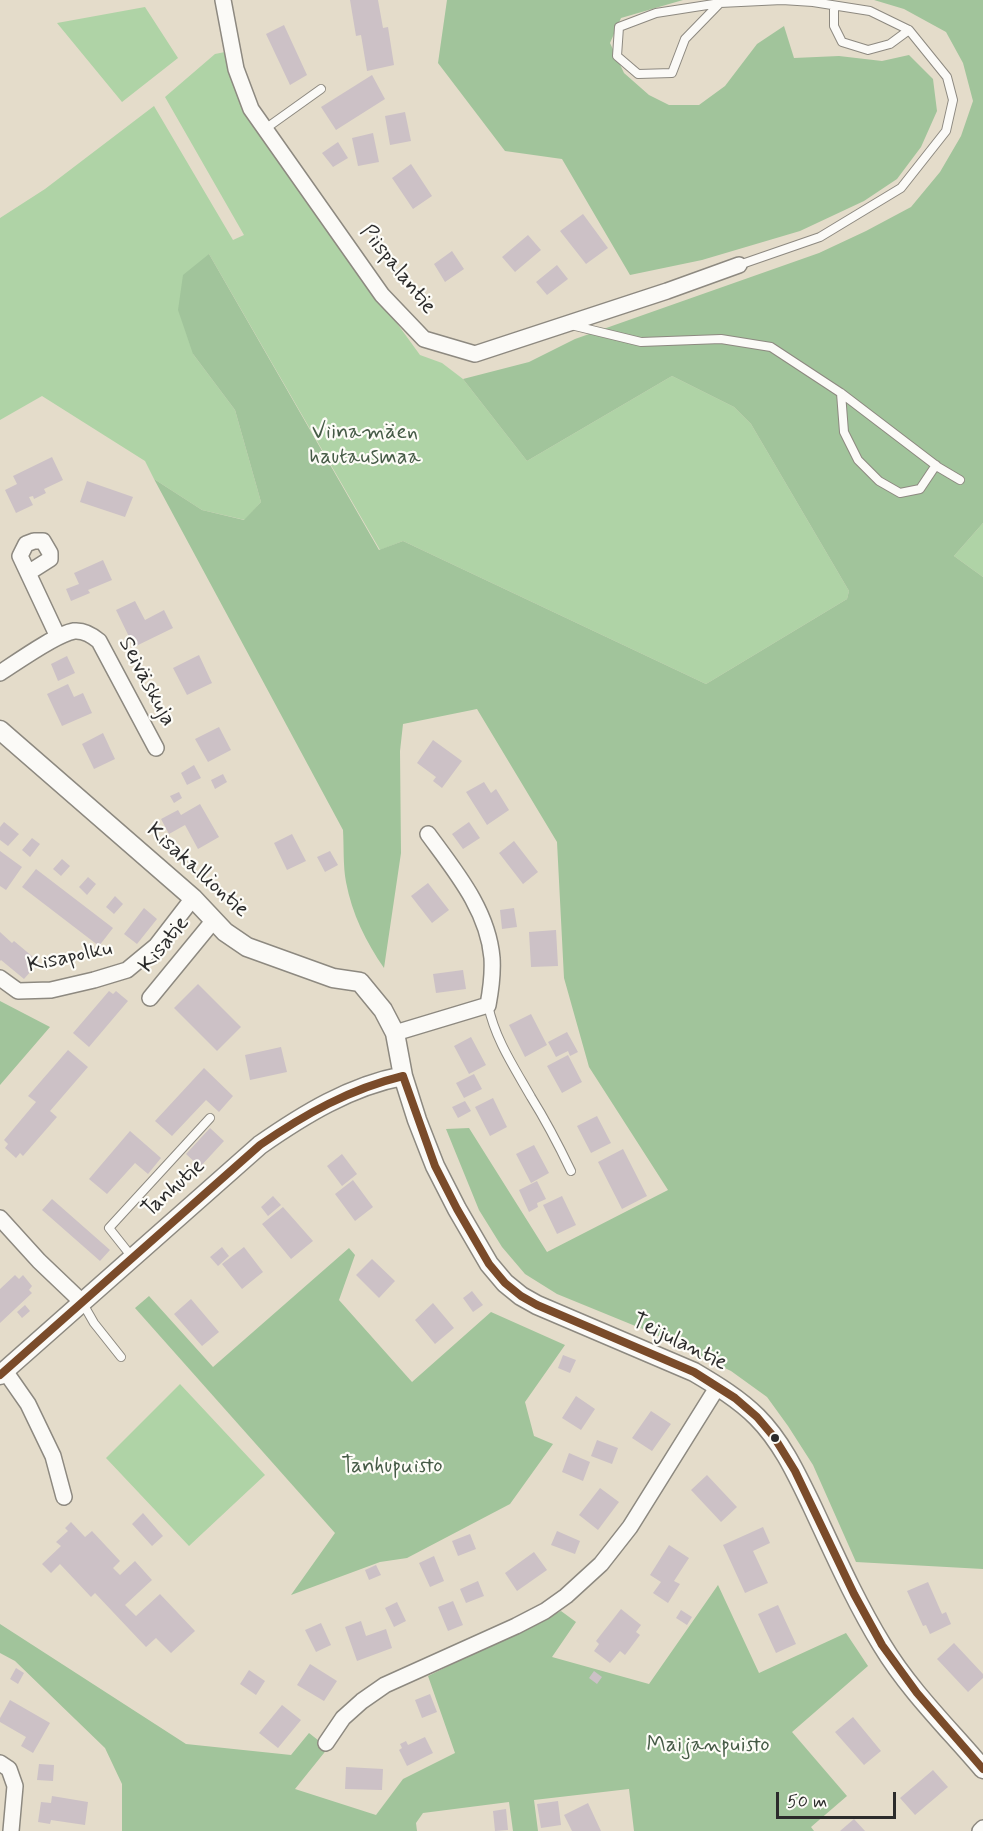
<!DOCTYPE html>
<meta charset="utf-8">
<style>
body{margin:0}
#map{position:relative;width:983px;height:1831px;overflow:hidden;background:#e4dcca;font-family:Mynerve,sans-serif}
canvas{display:block}
.scale{position:absolute;left:776px;top:1792px;width:120px;height:27px;box-sizing:border-box;border:3px solid #2b2b2b;border-top:0;padding-left:8px;font-size:18px;line-height:21px;white-space:nowrap;color:#2b2b2b;-webkit-text-stroke:4px #fdfcf7;paint-order:stroke}
</style>
<div id="map">
<canvas width="983" height="1831"></canvas>
<div class="scale">50 m</div>
</div>
<script>
const ctx = document.querySelector('canvas').getContext('2d');
ctx.lineJoin = 'round';
function fill(path, color) {
  ctx.fillStyle = color;
  ctx.fill(path, 'evenodd');
}
function trace(path, color, width, dash) {
  ctx.strokeStyle = color;
  ctx.lineWidth = width;
  ctx.lineCap = dash ? 'butt' : 'round';
  ctx.setLineDash(dash || []);
  ctx.stroke(path);
}
function write(font, color, halo, rows, align = 'center') {
  ctx.font = font + ' Mynerve,sans-serif';
  ctx.lineWidth = 4.5;
  ctx.setLineDash([]);
  ctx.textBaseline = 'middle';
  ctx.strokeStyle = halo;
  ctx.fillStyle = color;
  for (const [text, x, y, turn = 0] of rows) {
    ctx.save();
    ctx.translate(x, y);
    ctx.rotate((+turn || 0) * Math.PI / 180);
    ctx.textAlign = isNaN(turn) ? turn : align;
    if (halo) ctx.strokeText(text, 0, 0);
    ctx.fillText(text, 0, 0);
    ctx.restore();
  }
}
fill(new Path2D(`
 M145 7 178 58 122 102 57 23Z
 M225 52 238 98 248 118 420 355 442 363 463 379 527 461 672 376 734 407 751 424 849 591 847 599 706 684 403 541 380 550 209 254 193 354 235 410 261 502 245 520 202 510 154 479 145 461 42 396 0 420V218L45 189 154 106 233 240 244 235 165 97 215 54Z
 M983 523V577L954 556Z
 M180 1384 265 1475 189 1546 106 1458Z`), '#afd3a6');
fill(new Path2D(`
 M447 0H683L621 18 610 43 624 73 649 95 669 105H699L725 86 757 44 784 26 794 58 839 56 882 61 909 55 933 79 937 111 921 147 897 179 864 201 800 231 702 260 630 275 562 159 505 151 438 63Z
 M874 0H983V523L954 556 983 577V1569L856 1562 813 1465 788 1426 767 1397 731 1371 650 1332 557 1294 525 1274 502 1247 479 1210 446 1129 469 1128 547 1252 668 1190 589 1067 564 978 557 842 477 709 403 724 400 751 401 853 384 968C366 942 352 914 346 882 343 866 344 847 343 830L154 479 202 510 244 520 261 502 235 410 193 354 178 310 183 275 209 254 379 550 403 541 706 684 847 599 849 591 751 424 734 407 672 376 527 461 463 379 529 362 575 339 819 253 866 231 911 207 940 172 961 136 973 101 963 63 946 32 904 9Z
 M0 1001 50 1027 0 1085Z
 M349 1248 355 1255 339 1300 412 1382 491 1312 565 1345 525 1402 534 1436 553 1444 510 1504 407 1558 380 1562 291 1595 335 1533 135 1308 149 1296 213 1367Z
 M718 1585 759 1673 846 1633 868 1666 792 1732 847 1796 811 1827 814 1831H634L629 1789 534 1800 538 1831H513L509 1802 423 1813 416 1823 417 1831H122V1784L105 1748 15 1661 0 1653V1624L186 1744 291 1755 309 1733 328 1748 295 1789 376 1815 403 1779 455 1753 428 1676 561 1611 576 1622 552 1657 649 1684Z`), '#a1c49b');
fill(new Path2D(`
 M350 0H378L383 28 388 27 394 65 367 71 361 35 356 36Z
 M284 25 307 75 290 85 266 34Z
 M372 75 385 99 336 130 321 107Z
 M405 112 411 141 390 145 385 116Z
 M373 133 379 162 358 166 352 138Z
 M338 142 348 158 333 167 322 153Z
 M411 164 432 196 413 209 392 178Z
 M583 214 608 248 586 264 560 231Z
 M528 235 541 250 515 272 502 257Z
 M452 251 464 269 445 282 434 264Z
 M557 265 568 279 547 295 536 282Z
 M52 457 63 480 44 489 46 493 34 499 33 496 29 497 33 505 16 513 5 490 17 484 13 476Z
 M87 481 133 497 125 517 80 502Z
 M103 560 112 580 88 590 90 593 71 601 66 589 79 584 74 573Z
 M135 601 145 620 164 610 173 628 134 647 116 610Z
 M199 655 212 683 187 695 173 668Z
 M67 656 75 673 58 681 51 664Z
 M68 684 74 697 83 693 92 713 62 726 47 694Z
 M219 727 231 750 208 762 195 739Z
 M103 733 115 759 94 769 82 744Z
 M433 740 462 761 442 788 433 781 436 777 417 763Z
 M194 765 201 778 187 785 181 773Z
 M223 774 227 782 215 789 211 780Z
 M484 782 491 793 496 789 509 810 487 825 466 792Z
 M179 792 182 798 174 803 170 796Z
 M200 804 219 837 198 849 185 825 169 834 161 819 178 810 181 815Z
 M4 822 19 834 8 846 0 840V827Z
 M469 822 480 838 463 849 452 834Z
 M292 834 306 861 287 870 274 843Z
 M32 838 40 844 30 857 22 850Z
 M514 841 538 872 523 884 499 853Z
 M0 851 22 867 6 890 0 886Z
 M330 851 338 865 325 872 317 857Z
 M62 859 70 866 61 876 53 869Z
 M36 869 113 928 99 946 22 887Z
 M88 877 96 884 87 895 79 887Z
 M428 883 449 910 432 923 411 896Z
 M115 896 123 904 114 914 106 907Z
 M144 908 157 919 137 944 124 934Z
 M514 908 517 927 502 929 500 910Z
 M556 930 558 966 531 967 529 932Z
 M0 932 12 943 14 941 39 962 24 979 1 960 0 961Z
 M463 970 466 989 436 993 433 974Z
 M198 984 241 1027 217 1051 174 1008Z
 M109 991 113 994 116 991 128 1001 89 1047 73 1033Z
 M531 1014 547 1045 525 1057 509 1025Z
 M567 1032 578 1052 570 1056 568 1051 556 1057 548 1042Z
 M471 1037 486 1065 469 1074 454 1046Z
 M281 1047 287 1072 250 1080 245 1055Z
 M68 1050 88 1067 50 1111 57 1117 23 1156 20 1153 16 1158 5 1148 8 1144 4 1140 36 1102 28 1096Z
 M568 1055 582 1082 562 1093 547 1066Z
 M204 1068 233 1096 219 1112 206 1100 172 1136 155 1121Z
 M474 1074 482 1089 464 1098 456 1083Z
 M493 1098 507 1127 490 1136 475 1107Z
 M465 1101 471 1111 458 1118 452 1107Z
 M597 1116 611 1143 591 1153 577 1126Z
 M210 1128 224 1141 200 1167 186 1154Z
 M130 1131 161 1158 148 1174 135 1163 107 1194 89 1179Z
 M534 1145 549 1173 531 1183 516 1154Z
 M623 1149 647 1196 622 1209 598 1162Z
 M342 1154 357 1174 342 1186 327 1166Z
 M353 1180 373 1207 355 1221 335 1194Z
 M537 1181 546 1199 537 1203 538 1207 529 1212 519 1190Z
 M273 1196 281 1205 268 1216 261 1207Z
 M562 1196 576 1225 557 1234 543 1205Z
 M52 1199 110 1250 100 1261 42 1210Z
 M283 1207 313 1241 291 1259 262 1224Z
 M222 1247 229 1256 218 1266 210 1257Z
 M244 1247 263 1272 242 1289 222 1264Z
 M372 1259 395 1281 379 1298 356 1275Z
 M15 1275 19 1279 23 1275 32 1286 29 1290 32 1293 0 1323V1289Z
 M472 1291 483 1305 473 1312 463 1298Z
 M191 1299 219 1332 202 1346 174 1314Z
 M433 1303 454 1328 435 1344 415 1320Z
 M25 1305 30 1311 22 1318 17 1312Z
 M563 1355 576 1360 570 1373 558 1368Z
 M576 1396 595 1409 581 1430 562 1418Z
 M651 1411 671 1424 652 1451 632 1438Z
 M597 1440 618 1448 612 1464 591 1456Z
 M569 1453 590 1462 583 1481 562 1472Z
 M707 1475 737 1507 721 1522 691 1490Z
 M600 1488 619 1502 598 1530 579 1515Z
 M143 1513 163 1536 152 1546 132 1524Z
 M71 1522 85 1537 92 1531 120 1561 113 1568 120 1575 135 1561 152 1580 125 1605 136 1616 160 1594 195 1631 171 1653 156 1638 146 1647 95 1593 91 1597 60 1564 51 1573 42 1564 61 1546 56 1542 68 1531 65 1528Z
 M763 1527 770 1543 753 1551 768 1583 745 1593 723 1545Z
 M557 1531 580 1541 575 1554 551 1545Z
 M470 1534 476 1549 458 1556 452 1541Z
 M669 1545 689 1558 674 1581 680 1584 668 1603 653 1593 661 1582 650 1575Z
 M534 1552 547 1570 517 1591 505 1573Z
 M434 1556 444 1581 430 1587 419 1563Z
 M376 1565 381 1575 369 1580 365 1570Z
 M478 1581 484 1596 466 1603 460 1589Z
 M928 1582 942 1614 946 1612 951 1624 930 1634 926 1625 923 1626 907 1591Z
 M453 1601 463 1625 448 1631 438 1607Z
 M397 1602 406 1621 394 1627 385 1608Z
 M778 1605 796 1644 776 1653 758 1614Z
 M621 1609 641 1625 636 1632 640 1635 625 1655 620 1651 610 1663 594 1651 599 1644 596 1641Z
 M681 1610 692 1617 687 1625 676 1618Z
 M361 1621 366 1636 386 1629 392 1648 357 1661 345 1627Z
 M321 1623 331 1645 316 1652 305 1630Z
 M954 1643 983 1674V1678L968 1692 937 1659Z
 M310 1664 337 1681 324 1701 297 1685Z
 M16 1668 24 1673 18 1684 10 1679Z
 M249 1670 265 1681 256 1695 240 1684Z
 M594 1671 602 1677 597 1684 589 1678Z
 M430 1694 437 1712 422 1718 415 1700Z
 M10 1700 50 1723 33 1753 21 1746 26 1737 0 1722V1718Z
 M282 1705 301 1720 278 1748 259 1733Z
 M853 1717 881 1751 864 1765 835 1732Z
 M425 1737 433 1753 407 1766 399 1750 402 1748 400 1744 406 1741 408 1745Z
 M39 1764 54 1765 53 1781 37 1780Z
 M346 1767 383 1769 382 1790 345 1789Z
 M933 1770 948 1787 915 1815 900 1798Z
 M52 1796 88 1802 85 1825 51 1820 50 1824 38 1822 41 1802 51 1803Z
 M558 1801 561 1825 541 1828 537 1804Z
 M588 1803 601 1831H572L564 1815Z
 M506 1809 508 1830 495 1831 493 1811Z
 M854 1819 865 1831H840Z`), '#ccc1c6');
const service = new Path2D(`
 M720 3 685 39 672 73 638 74 617 56 619 27 656 13 720 3 782 0 813 2 870 11 909 30 947 77 953 100 946 131 901 188 820 237 739 265
 M834 6V26L842 42 868 50 890 44 909 30
 M265 129 321 89
 M571 325 641 342 721 339 771 347 841 393 938 467 960 480
 M841 393 844 432 858 460 879 481 900 493 920 489 936 465
 M488 1005C495 1039 514 1067 531 1097 546 1121 559 1146 571 1171
 M132 1257 109 1228 210 1118
 M82 1302 94 1323 121 1357`);
const minor = new Path2D(`
 M223 0 236 69 251 109 382 295 424 339 475 354 667 291 739 265
 M28 573 50 559V553L43 541H34L26 544 20 556 58 637
 M0 673C17 662 56 634 74 631 84 630 92 635 99 641L156 748
 M0 978 18 991 51 990 94 980 127 970 156 946 193 898
 M150 998 214 920
 M395 1033 488 1005C491 989 493 974 492 958 488 910 455 871 428 834
 M0 1218 39 1261 82 1302
 M5 1371 28 1404 53 1456 64 1497
 M326 1743 343 1718 362 1701 385 1685 516 1626 545 1611 566 1596 601 1564 630 1527 718 1386
 M0 1763 9 1769 15 1786 11 1831
 M980 1831 983 1828`);
const tertiary = new Path2D(`
 M0 730 193 898 225 932 247 947 333 978 360 982 383 1010 395 1033 403 1076 417 1120 435 1166 457 1209 489 1264 505 1283 521 1296 537 1305 694 1372C716 1385 739 1399 757 1417 782 1442 797 1475 812 1506 834 1553 855 1601 882 1645 909 1690 949 1729 983 1769
 M0 1375 260 1145C303 1115 350 1086 403 1076`);
trace(service, '#8d8980', 10);
trace(minor, '#8d8980', 18);
trace(tertiary, '#8d8980', 21);
trace(service, '#fbfaf7', 8);
trace(minor, '#fbfaf7', 15);
trace(tertiary, '#fbfaf7', 18);
trace(new Path2D(`
 M403 1076 435 1166 457 1209 489 1264 505 1283 521 1296 537 1305 694 1372 735 1398 757 1417 774 1437 795 1471 854 1594 882 1645 917 1693 983 1769
 M0 1375 260 1145C305 1114 350 1089 403 1076`), '#7a4b2a', 8);
for (const [x, y, r, color] of [
 [775,1438,5,"#2b2b2b"]
]) {
  const dot = new Path2D();
  dot.arc(x, y, r, 0, 2 * Math.PI);
  ctx.fillStyle = color;
  ctx.fill(dot);
  trace(dot, '#fdfcf7', 2);
}
write('22px', '#2b2b2b', '#fdfcf7', [
 ["Piispalantie",397,270,51],
 ["Seiväskuja",146,682,62],
 ["Kisakalliontie",197,871,42],
 ["Kisatie",165,945,-51],
 ["Kisapolku",70,958,-12],
 ["Tanhutie",174,1189,-42],
 ["Teijulantie",679,1343,26]
]);
write('22px', '#465b47', '#fdfcf7', [
 ["Viinamäen",365,433],
 ["hautausmaa",365,458],
 ["Tanhupuisto",392,1467],
 ["Maijanpuisto",708,1746]
]);
</script>
